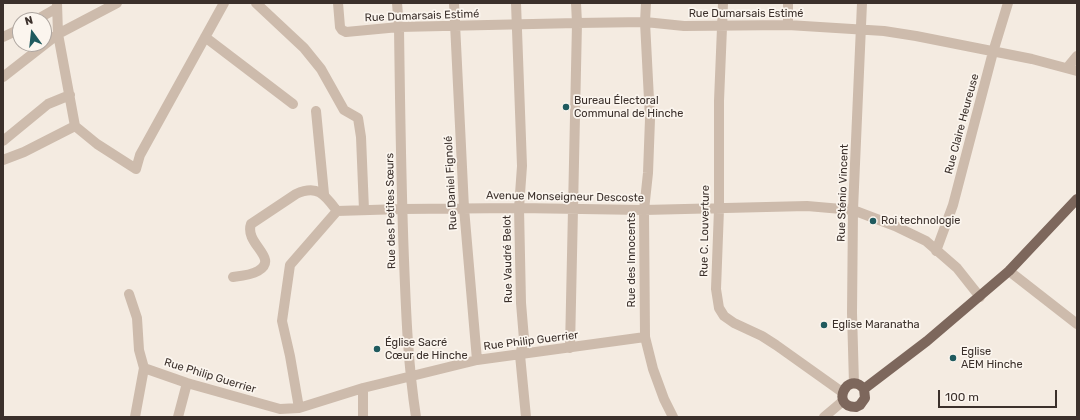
<!DOCTYPE html>
<meta charset="utf-8">
<style>
body{margin:0}
#map{position:relative;width:1080px;height:420px;overflow:hidden;background:#f4ebe1;font-family:Rubik,sans-serif}
canvas{display:block}
.frame{position:absolute;inset:0;border:4px solid #3b302b;pointer-events:none}
.north{position:absolute;left:12px;top:12px;width:40px;height:40px;box-sizing:border-box;background:#fbf5ee;border:1px solid #aea6a0;border-radius:50%;rotate:345deg;font-size:11px;font-weight:700;line-height:16px;text-align:center;color:#3b302b}
.north::after{content:'';display:block;margin:auto;width:14px;height:18px;background:#1f5a5e;clip-path:polygon(50% 0,100% 100%,50% 72%,0 100%)}
.scale{position:absolute;left:938px;top:390px;width:119px;height:18px;box-sizing:border-box;border:2px solid #3b302b;border-top:0;padding-left:5px;font-size:12px;line-height:14px;white-space:nowrap;color:#3b302b;-webkit-text-stroke:3px #fbf5ee;paint-order:stroke}
</style>
<div id="map">
<canvas width="1080" height="420"></canvas>
<div class="frame"></div>
<div class="north">N</div>
<div class="scale">100 m</div>
</div>
<script>
const ctx = document.querySelector('canvas').getContext('2d');
ctx.lineJoin = 'round';
function trace(path, color, width, dash) {
  ctx.strokeStyle = color;
  ctx.lineWidth = width;
  ctx.lineCap = dash ? 'butt' : 'round';
  ctx.setLineDash(dash || []);
  ctx.stroke(path);
}
function write(font, color, halo, rows, align = 'center') {
  ctx.font = font + ' Rubik,sans-serif';
  ctx.lineWidth = 3.5;
  ctx.setLineDash([]);
  ctx.textBaseline = 'middle';
  ctx.strokeStyle = halo;
  ctx.fillStyle = color;
  for (const [text, x, y, turn = 0] of rows) {
    ctx.save();
    ctx.translate(x, y);
    ctx.rotate((+turn || 0) * Math.PI / 180);
    ctx.textAlign = isNaN(turn) ? turn : align;
    if (halo) ctx.strokeText(text, 0, 0);
    ctx.fillText(text, 0, 0);
    ctx.restore();
  }
}
trace(new Path2D(`
 M57 3 58 34 75 126
 M256 3 304 48 321 69 344 110 358 118 361 137 364 210
 M338 3 340 27 342 30 346 32 399 27 577 23 645 22 684 26 788 25 884 31 916 36 1032 59 1077 71
 M397 3 399 27C400 105 401 183 404 260 406 313 408 365 416 417
 M454 3 464 208 477 360
 M516 3 522 166 519 208 521 303 524 339 520 355 526 417
 M646 3 645 22 650 119 648 173 644 210 645 337 653 369 664 399 673 417
 M723 3 719 101V209L716 289 719 308 724 316 734 323 762 336 776 345 842 392
 M36 20 57 8
 M788 25V3
 M3 37 20 29
 M205 37 293 104
 M1067 68 1077 56
 M3 77 58 34 117 3
 M316 111 324 194
 M3 141 48 104 70 95
 M3 160 24 152 75 126 97 144 136 169 140 155 224 3
 M936 251 953 205 993 52 1008 3
 M1009 271 1077 324
 M233 277C241 276 251 275 258 271 280 258 244 244 251 224L296 194C318 184 325 195 337 211
 M129 294 137 318 139 350 144 368 135 417
 M570 348 577 23 576 3
 M144 368 187 383 280 409 299 408 363 388 477 360 645 337
 M854 384 852 313 853 210 862 3
 M363 388V417
 M299 408 290 356 282 321 290 265 337 211 402 209 519 208 644 210 807 206 853 210 895 226 926 241 957 268 980 297
 M178 417 187 383
 M824 417 843 401`), '#cdbbac', 10);
trace(new Path2D(`
 M864 389 927 341 1009 271 1077 199
 M856 407C829 407 848 369 864 389
 M856 407 860 405 865 398 864 389`), '#7d675c', 10);
for (const [x, y, r, color] of [
 [566,107,4,"#1f5a5e"],
 [873,221,4,"#1f5a5e"],
 [824,325,4,"#1f5a5e"],
 [377,349,4,"#1f5a5e"],
 [953,358,4,"#1f5a5e"]
]) {
  const dot = new Path2D();
  dot.arc(x, y, r, 0, 2 * Math.PI);
  ctx.fillStyle = color;
  ctx.fill(dot);
  trace(dot, '#fbf5ee', 1.5);
}
write('11px', '#3b302b', '#fbf5ee', [
 ["Rue Dumarsais Estimé",746,14],
 ["Rue Dumarsais Estimé",422,16,-2],
 ["Rue Claire Heureuse",962,124,-75],
 ["Rue Daniel Fignolé",451,183,-93],
 ["Rue Sténio Vincent",843,193,-88],
 ["Avenue Monseigneur Descoste",565,197,1],
 ["Rue des Petites Sœurs",391,211,-91],
 ["Rue C. Louverture",705,231,-89],
 ["Rue Vaudré Belot",508,259,-91],
 ["Rue des Innocents",632,260,-90],
 ["Rue Philip Guerrier",531,341,-7],
 ["Rue Philip Guerrier",210,376,17]
]);
write('11px', '#3b302b', '#fbf5ee', [
 ["Bureau Électoral",574,101],
 ["Communal de Hinche",574,114],
 ["Roi technologie",881,221],
 ["Eglise Maranatha",832,325],
 ["Église Sacré",385,343],
 ["Cœur de Hinche",385,356],
 ["Eglise",961,352],
 ["AEM Hinche",961,365]
], 'left');
</script>
